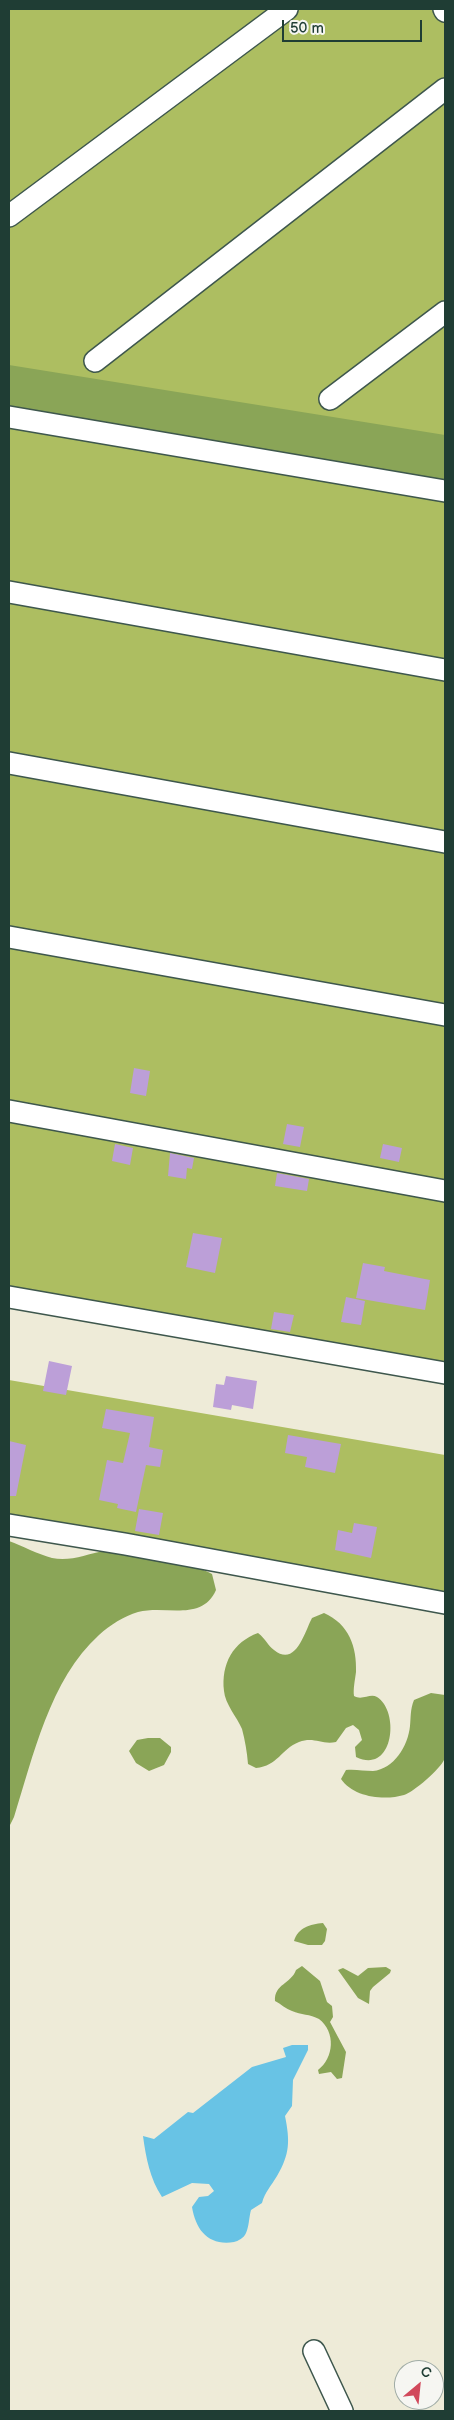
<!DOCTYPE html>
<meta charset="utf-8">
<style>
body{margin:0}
#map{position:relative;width:454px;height:2420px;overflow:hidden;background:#eeebd8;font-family:"Balsamiq Sans",sans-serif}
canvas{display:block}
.frame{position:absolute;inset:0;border:10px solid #1f3d34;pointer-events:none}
.north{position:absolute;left:394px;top:2360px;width:50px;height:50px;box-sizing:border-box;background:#f6f6f2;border:1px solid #a0aca6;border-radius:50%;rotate:28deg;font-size:14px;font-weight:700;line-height:20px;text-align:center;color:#1f3d34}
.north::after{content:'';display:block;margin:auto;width:18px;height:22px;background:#d1495b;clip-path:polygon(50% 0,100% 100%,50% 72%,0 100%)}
.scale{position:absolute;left:282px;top:20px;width:140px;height:22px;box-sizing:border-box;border:2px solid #1f3d34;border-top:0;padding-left:6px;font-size:15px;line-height:18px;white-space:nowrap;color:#1f3d34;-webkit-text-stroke:4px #f6f6f2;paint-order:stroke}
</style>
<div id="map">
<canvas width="454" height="2420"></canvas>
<div class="frame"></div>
<div class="north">С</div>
<div class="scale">50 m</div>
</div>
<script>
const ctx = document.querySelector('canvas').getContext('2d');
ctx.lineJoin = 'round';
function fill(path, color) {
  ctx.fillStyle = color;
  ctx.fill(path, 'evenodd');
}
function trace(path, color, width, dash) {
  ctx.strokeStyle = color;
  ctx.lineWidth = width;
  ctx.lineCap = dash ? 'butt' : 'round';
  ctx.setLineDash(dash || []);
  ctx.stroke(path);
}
fill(new Path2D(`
 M9 9H445V1364L9 1287Z
 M9 1380 445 1455V1593L9 1516Z`), '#adbe61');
fill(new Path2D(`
 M9 365 445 435V487L9 410Z
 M9 1541C23 1546 37 1554 52 1558 70 1562 87 1554 104 1551 127 1548 192 1563 212 1574L216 1590C202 1622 166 1605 138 1612 124 1616 110 1625 99 1635 50 1679 33 1757 14 1817L9 1827Z
 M324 1613C349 1624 357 1647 356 1672 355 1680 353 1689 354 1696 362 1701 370 1693 377 1697 400 1711 394 1775 356 1757L355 1747 362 1740 359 1730 353 1725 346 1728 336 1742C321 1745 314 1736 299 1742 281 1749 278 1766 256 1768L248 1764C247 1752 245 1740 242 1729 237 1717 225 1704 224 1691 221 1664 233 1642 258 1633 266 1639 268 1646 274 1650 296 1668 305 1631 312 1618Z
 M431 1693 445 1695C445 1706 448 1752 444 1760 440 1769 414 1792 404 1795 384 1801 353 1797 341 1779L346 1770C355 1769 364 1771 373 1771 394 1769 408 1746 410 1726 411 1717 410 1710 414 1700Z
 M148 1738H160L171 1747V1752L164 1765 149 1771 136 1763 129 1751 137 1740Z
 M323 1923 327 1929 325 1941 322 1945H308L294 1941C298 1928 310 1924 323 1923Z
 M302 1966 320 1981 327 2002 332 2006 333 2017 330 2022 346 2052 342 2078 337 2079 331 2072 319 2074 318 2070C334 2058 336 2032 319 2019 310 2014 301 2015 292 2011 286 2009 281 2004 275 2001 274 1984 291 1984 296 1970Z
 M386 1967 391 1970 390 1973 373 1987 370 1991 369 2004 358 1998 338 1970 343 1968 358 1976 368 1968Z`), '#8aa557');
fill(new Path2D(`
 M292 2045H308V2050L293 2080 292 2106 285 2116C290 2141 290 2154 277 2176 271 2186 265 2192 262 2203L251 2210C249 2217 249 2227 246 2233 244 2238 238 2241 234 2242 209 2246 196 2231 192 2207L199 2197 208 2196 214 2191 209 2184 192 2183 162 2197C150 2179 146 2158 143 2136L154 2139 188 2112 193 2113 252 2067 286 2057 283 2048Z`), '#68c3e5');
fill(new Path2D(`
 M134 1068 150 1071 146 1096 130 1093Z
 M287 1124 304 1127 300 1147 283 1144Z
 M115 1144 133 1148 130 1165 112 1161Z
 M383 1144 402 1148 399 1162 380 1158Z
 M170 1153 194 1158 192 1169 187 1168 186 1179 168 1176Z
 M277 1173 309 1179 307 1191 275 1186Z
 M193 1233 222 1238 215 1273 186 1267Z
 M363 1263 385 1267 384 1271 430 1280 425 1310 356 1298Z
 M346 1297 365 1301 361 1325 341 1322Z
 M274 1312 294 1315 290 1332 271 1329Z
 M49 1361 72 1366 66 1395 43 1391Z
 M226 1376 257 1381 253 1409 232 1405 231 1410 213 1407 216 1384 224 1385Z
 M106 1409 154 1417 149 1447 163 1450 160 1467 146 1465 136 1512 117 1508 118 1504 99 1500 107 1460 123 1463 130 1433 102 1428Z
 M288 1435 341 1444 335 1473 305 1467 307 1457 285 1453Z
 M9 1441 26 1445 16 1496H9Z
 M139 1509 163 1513 159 1535 135 1531Z
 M354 1523 377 1527 371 1558 335 1550 338 1530 352 1533Z`), '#bc9fd8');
const minor = new Path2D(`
 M444 9 445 11
 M9 216 287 9
 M95 361 445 89
 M330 399 445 312
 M9 417 445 491
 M9 592 445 670
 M9 763 445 842
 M9 937 445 1015
 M9 1111 445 1191
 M9 1297 445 1373
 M9 1525 125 1544 445 1603
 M314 2351 342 2411`);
trace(minor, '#3e574d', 24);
trace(minor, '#fff', 21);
</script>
